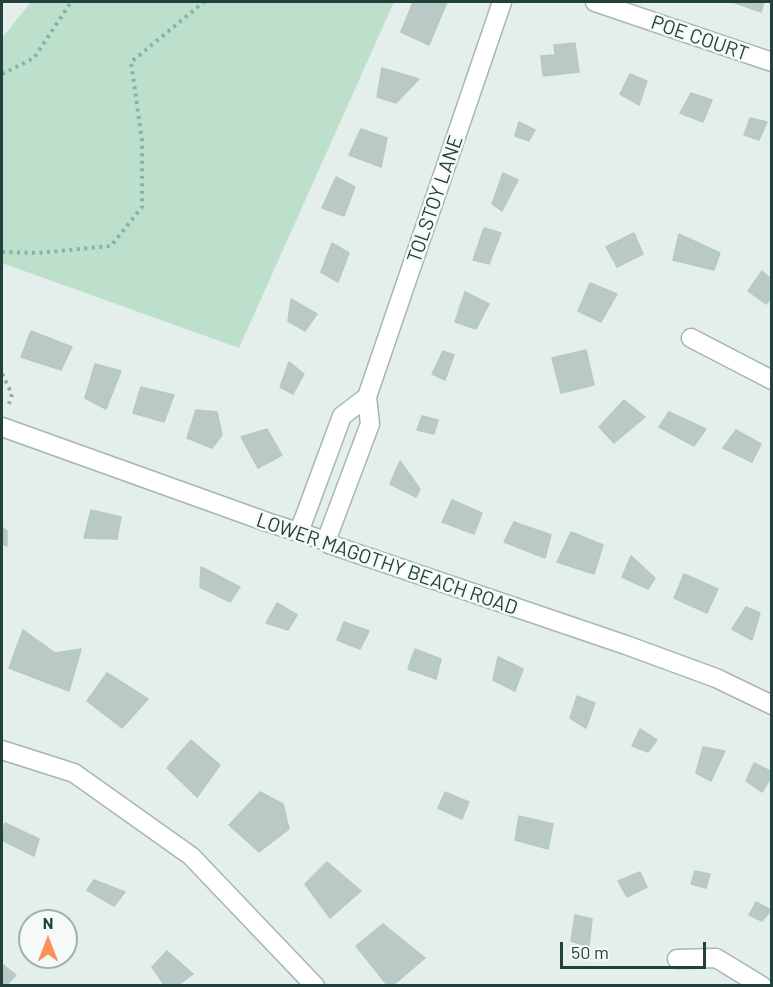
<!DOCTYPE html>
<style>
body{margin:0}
#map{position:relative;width:773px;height:987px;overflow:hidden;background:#e4eeeb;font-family:Barlow,sans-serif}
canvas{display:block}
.frame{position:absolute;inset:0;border:3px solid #22413d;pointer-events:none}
.north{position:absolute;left:18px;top:909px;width:60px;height:60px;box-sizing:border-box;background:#f5faf9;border:2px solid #a1b0ae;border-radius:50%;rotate:0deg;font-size:16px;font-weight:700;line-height:24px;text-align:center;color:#22413d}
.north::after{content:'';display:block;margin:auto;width:21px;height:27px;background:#f99458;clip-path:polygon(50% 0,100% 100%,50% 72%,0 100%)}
.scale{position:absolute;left:560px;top:942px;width:146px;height:27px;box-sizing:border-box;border:3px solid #22413d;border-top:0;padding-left:8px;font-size:18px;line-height:21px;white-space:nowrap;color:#22413d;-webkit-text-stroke:4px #f5faf9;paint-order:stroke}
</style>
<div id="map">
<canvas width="773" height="987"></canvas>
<div class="frame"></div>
<div class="north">N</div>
<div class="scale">50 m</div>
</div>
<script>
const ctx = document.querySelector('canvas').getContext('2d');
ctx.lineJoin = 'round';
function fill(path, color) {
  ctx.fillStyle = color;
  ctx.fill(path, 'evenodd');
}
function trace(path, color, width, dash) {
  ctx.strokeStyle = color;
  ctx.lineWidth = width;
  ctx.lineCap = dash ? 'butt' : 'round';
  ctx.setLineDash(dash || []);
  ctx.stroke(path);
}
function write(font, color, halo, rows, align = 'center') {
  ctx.font = font + ' Barlow,sans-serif';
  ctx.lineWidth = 5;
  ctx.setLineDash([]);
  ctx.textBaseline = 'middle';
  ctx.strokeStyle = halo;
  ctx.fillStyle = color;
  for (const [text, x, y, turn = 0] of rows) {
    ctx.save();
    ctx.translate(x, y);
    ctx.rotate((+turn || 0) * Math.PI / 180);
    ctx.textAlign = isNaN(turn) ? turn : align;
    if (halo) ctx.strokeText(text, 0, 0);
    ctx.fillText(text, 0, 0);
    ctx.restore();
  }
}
fill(new Path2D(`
 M31 2H394L239 348 2 263V38Z`), '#bce0cb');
const building = new Path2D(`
 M413 2H447L429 45 401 32Z
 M733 2H764L761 12Z
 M575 43 579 72 543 76 541 56 555 55 554 45Z
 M382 68 419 79 396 103 377 97Z
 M630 74 647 81 639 105 620 94Z
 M691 93 712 100 703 122 680 113Z
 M750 118 767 122 759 140 744 135Z
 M519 122 535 130 529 141 515 136Z
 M361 129 387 138 381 167 349 155Z
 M503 173 518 180 502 211 492 204Z
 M336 177 355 187 344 216 322 208Z
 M484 228 501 233 489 264 473 260Z
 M634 233 643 254 617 267 606 247Z
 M679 234 720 253 714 270 673 260Z
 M332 243 349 253 338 282 321 272Z
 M762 271 772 280V298L766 304 748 291Z
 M590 283 617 294 601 322 578 311Z
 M465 292 489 304 476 329 455 322Z
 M291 299 317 314 305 331 288 321Z
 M31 331 72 347 61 370 21 357Z
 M586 350 594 385 561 393 552 358Z
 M443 351 454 355 445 380 432 374Z
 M289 362 304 374 293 394 280 387Z
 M95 364 121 371 106 409 85 398Z
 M141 387 174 395 164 422 133 413Z
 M624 400 645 417 614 443 599 427Z
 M196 410 217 412 222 435 212 448 187 438Z
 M669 412 706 429 694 446 659 427Z
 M422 416 438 420 434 434 417 430Z
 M267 429 282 455 258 468 241 437Z
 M736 430 761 444 752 462 723 448Z
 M400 461 420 489 416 497 390 484Z
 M452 500 482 513 474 534 442 522Z
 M91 510 121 517 117 539 84 538Z
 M514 522 551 535 545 558 504 542Z
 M2 527 7 531V546L2 544Z
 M571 532 603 545 594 574 557 562Z
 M631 556 655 578 648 589 622 577Z
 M201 567 240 587 230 602 200 587Z
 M684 574 718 589 707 613 674 598Z
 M277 603 297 615 288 630 266 623Z
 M746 607 760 613 752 640 732 629Z
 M344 622 369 631 360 649 337 640Z
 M23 630 55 653 81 649 69 691 9 668Z
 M415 649 441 659 436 679 408 669Z
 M498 657 523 669 515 691 493 680Z
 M107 673 148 699 122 728 87 701Z
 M577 696 595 703 586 728 570 718Z
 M640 729 657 740 648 752 632 746Z
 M191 740 220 765 197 797 167 768Z
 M703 747 725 751 711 781 696 773Z
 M754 763 772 772V776L762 792 746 781Z
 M260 792 283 804 289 829 259 852 229 825Z
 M445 792 469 802 462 819 438 808Z
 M519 816 553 824 548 849 515 840Z
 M5 823 39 839 34 856 2 840V832Z
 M327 862 361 891 330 918 305 884Z
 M695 871 710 874 706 888 691 884Z
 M640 872 647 887 627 897 618 881Z
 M94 880 125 892 114 906 87 890Z
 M756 902 771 910 762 921 749 915Z
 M575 915 592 919 589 947 571 941Z
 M383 924 425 958 392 986H388L356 946Z
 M167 951 193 974 177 986H165L152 967Z
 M2 964 16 975 6 986H2Z`);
fill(building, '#b9c9c5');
trace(building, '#b6c9c3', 1.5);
const minor = new Path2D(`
 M595 2 772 62
 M691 338 772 380
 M2 427 267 522 326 541 329 544 626 645 716 678 772 705
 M299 532 342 416 367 397
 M326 541 370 424 367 397 370 388 502 2
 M2 750 74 773 191 856 315 986
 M677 959 716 958 762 986`);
trace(minor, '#a6b7b3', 21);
trace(new Path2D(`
 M2 74 34 58 71 2
 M2 252 38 253 111 246 142 207V141L131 62 204 2
 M2 374 12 394 9 404`), '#83b4ab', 4, [3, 4.5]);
trace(minor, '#fff', 18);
write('20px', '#22413d', '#f5faf9', [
 ["POE COURT",700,38,19],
 ["TOLSTOY LANE",435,199,-71],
 ["LOWER MAGOTHY BEACH ROAD",387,564,19]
]);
</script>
